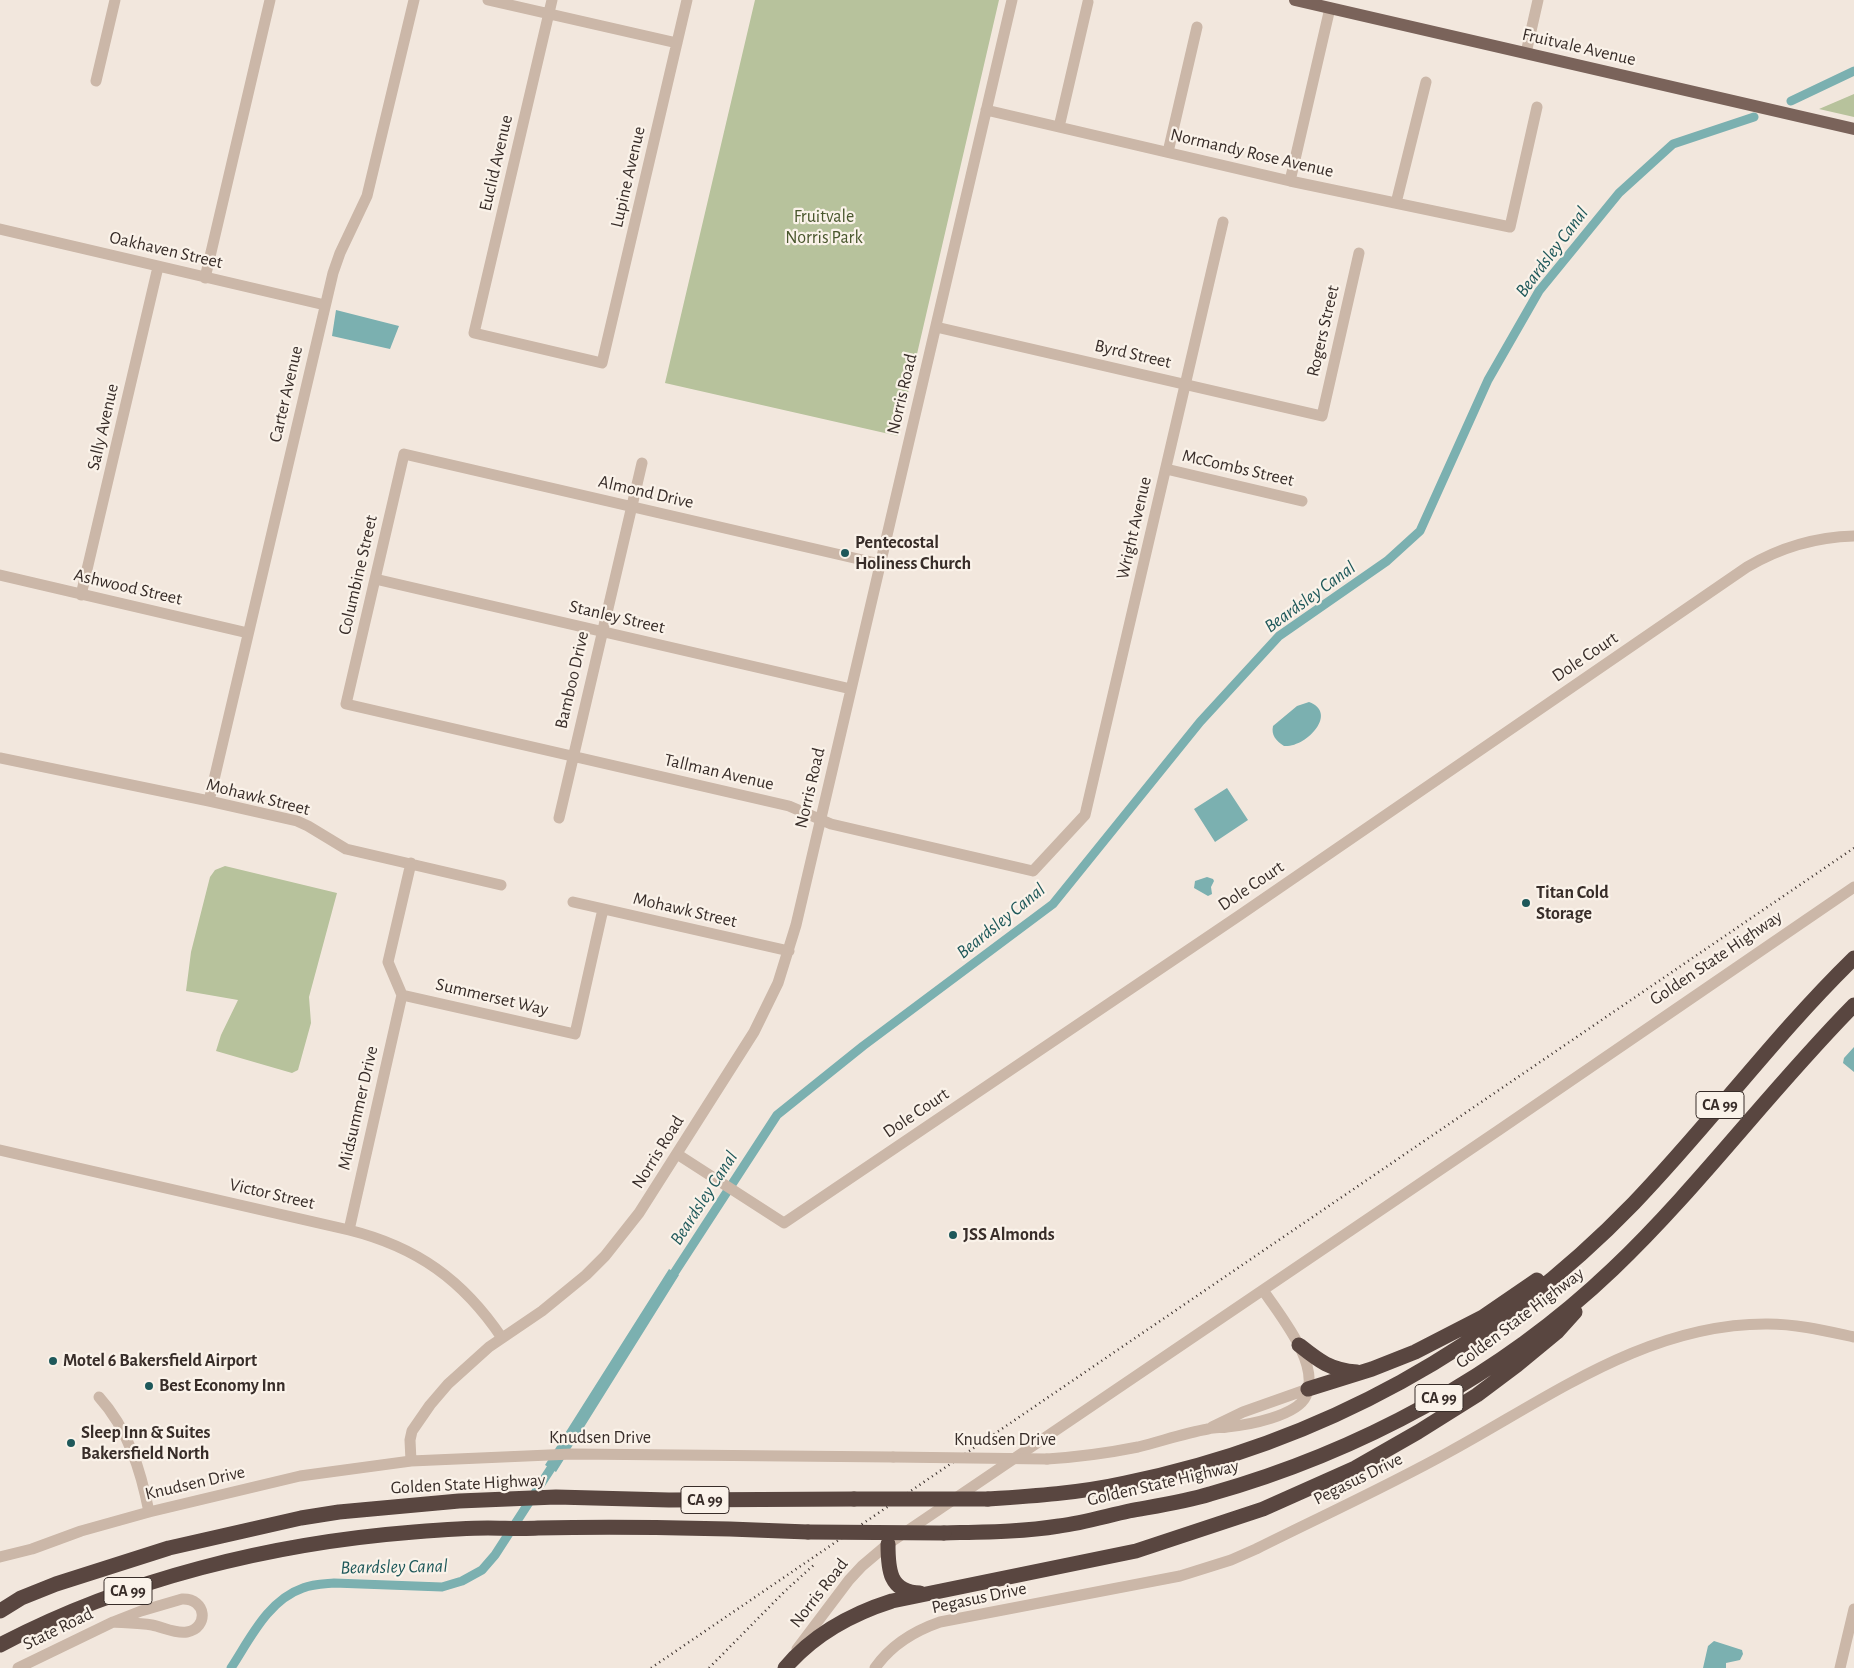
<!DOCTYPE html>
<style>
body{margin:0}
canvas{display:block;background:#f2e7dd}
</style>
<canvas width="1854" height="1668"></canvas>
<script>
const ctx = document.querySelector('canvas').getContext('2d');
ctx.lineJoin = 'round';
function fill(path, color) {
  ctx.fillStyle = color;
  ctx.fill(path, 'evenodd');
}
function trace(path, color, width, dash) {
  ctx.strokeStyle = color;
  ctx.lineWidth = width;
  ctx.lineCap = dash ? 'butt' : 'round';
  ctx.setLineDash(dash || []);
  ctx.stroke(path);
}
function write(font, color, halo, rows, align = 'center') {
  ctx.font = font + ' "Alegreya Sans",sans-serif';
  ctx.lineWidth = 4.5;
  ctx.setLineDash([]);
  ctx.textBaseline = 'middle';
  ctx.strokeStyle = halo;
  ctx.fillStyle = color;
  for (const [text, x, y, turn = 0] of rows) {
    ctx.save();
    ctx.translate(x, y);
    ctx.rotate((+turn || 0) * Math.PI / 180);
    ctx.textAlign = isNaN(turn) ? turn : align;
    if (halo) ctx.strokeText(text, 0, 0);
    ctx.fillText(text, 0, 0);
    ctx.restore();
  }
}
fill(new Path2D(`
 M755 0H999L898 436 665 383Z
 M1854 94V117L1819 109Z
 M225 866 337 893 309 997 311 1023 298 1070 292 1073 216 1051 221 1035 238 1000 186 991 191 952 210 877 215 870Z`), '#b7c29c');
fill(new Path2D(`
 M336 310 399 326 390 349 332 336Z
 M1309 702C1339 713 1306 748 1284 746 1276 741 1271 735 1273 726L1297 706Z
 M1227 788 1248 820 1215 842 1194 809Z
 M1207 877 1213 879 1214 881 1211 887 1212 894 1208 896 1194 888 1195 881Z
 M1854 1047V1072L1843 1063 1844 1058Z
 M669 1269 679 1275 556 1472 545 1465Z
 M1714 1641 1742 1650 1743 1654 1740 1660 1726 1663V1668H1703L1708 1646Z`), '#7bb0b0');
trace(new Path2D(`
 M1791 101 1854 71
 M669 1281 777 1115 863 1046 1053 904 1200 722 1279 636 1387 561 1420 531 1488 380 1539 291 1619 193 1673 144 1754 117
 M231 1668C250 1639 268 1600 303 1588 313 1584 323 1584 334 1583L442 1587 462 1581 482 1570 495 1555 557 1459`), '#7bb0b0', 9);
trace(new Path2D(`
 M488 0 677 43
 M552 0 474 333 602 363 687 0
 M1526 53 1538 0
 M96 81 115 0
 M986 110 1290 181 1510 227 1537 107
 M1059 127 1088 2
 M1168 152 1197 27
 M1290 181 1330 8
 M1396 203 1426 82
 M0 229 325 305
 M205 278 270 0
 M936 327 1322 416 1359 253
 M1166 469 1302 501
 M880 564 404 454 346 704 789 806 831 824 1033 871 1085 815 1223 222
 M0 575 248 633
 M375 579 851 689
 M81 595 158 267
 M0 758 209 801 297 821 308 826 346 849 501 885
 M209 801 333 273 340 253 367 196 414 0
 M559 818 642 463
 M573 902 789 951
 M402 995 575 1034 603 909
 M402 995 388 962 411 863
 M0 1150 349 1230C417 1247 463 1280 502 1338
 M677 1154 784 1223 1240 915 1747 567C1781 547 1815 537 1854 536
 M349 1230 402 995
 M99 1397C128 1429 141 1471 149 1512
 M1212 1427 1243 1412 1308 1389
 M1047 1459C1078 1457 1108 1453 1138 1447 1162 1441 1185 1433 1208 1429 1214 1427 1221 1428 1227 1427 1248 1425 1297 1416 1306 1396 1321 1364 1280 1316 1263 1290
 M411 1461 410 1440 412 1431 430 1405 448 1384 489 1347 542 1311 586 1275 605 1256 639 1213 754 1032 778 983 796 925 1012 0
 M0 1557 32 1549 81 1531 149 1512 300 1476 411 1461 572 1454 893 1457
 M797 1649 849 1580 862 1566 888 1544 1499 1130 1854 887
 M18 1668 113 1622 141 1611 182 1599C207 1598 209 1628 187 1632 175 1634 163 1627 152 1625 139 1623 126 1623 113 1622
 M875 1668C891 1645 914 1631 940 1622L1180 1576 1231 1560 1256 1549C1320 1517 1386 1487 1449 1452 1550 1397 1648 1323 1768 1324 1797 1324 1826 1331 1854 1337
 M1840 1668 1854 1609`), '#cbb7a8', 11);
trace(new Path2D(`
 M1295 0 1854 129`), '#7a635a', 12);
trace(new Path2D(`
 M1299 1345C1319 1361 1330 1370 1357 1372
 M1308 1389 1372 1369 1415 1352 1483 1317 1537 1280
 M988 1499C1034 1496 1080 1493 1125 1483 1321 1443 1495 1347 1634 1203 1710 1124 1775 1035 1854 958
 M944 1533C983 1532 1021 1532 1059 1526 1083 1523 1106 1516 1129 1511 1156 1506 1184 1502 1210 1494 1359 1452 1501 1376 1613 1269 1699 1187 1770 1090 1854 1005
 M888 1544C888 1569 889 1592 920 1593
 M0 1611 21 1598 56 1584 169 1548 301 1518 339 1512 459 1501 556 1497 669 1500 854 1499
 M0 1645C125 1579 273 1543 414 1532 439 1530 464 1528 488 1528 505 1528 522 1529 538 1528 628 1526 718 1528 808 1532
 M785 1668C813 1635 851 1614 892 1601L1136 1551 1263 1509 1355 1468 1418 1432 1477 1395 1517 1365 1557 1332 1575 1312`), '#594640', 15);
trace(new Path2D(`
 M651 1668 1854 848
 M709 1668 785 1591 816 1563`), '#382d29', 2.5, [1, 4]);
trace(new Path2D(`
 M893 1457 1047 1459`), '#cbb7a8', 11);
trace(new Path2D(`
 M854 1499H988
 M808 1532 944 1533`), '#594640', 15);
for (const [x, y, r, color] of [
 [845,553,5,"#1e585a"],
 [1526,903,5,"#1e585a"],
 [953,1235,5,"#1e585a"],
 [53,1361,5,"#1e585a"],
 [149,1386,5,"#1e585a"],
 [71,1443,5,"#1e585a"]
]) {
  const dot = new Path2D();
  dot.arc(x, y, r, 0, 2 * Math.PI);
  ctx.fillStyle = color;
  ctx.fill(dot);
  trace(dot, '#faf2e9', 2);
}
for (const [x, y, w] of [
 [1720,1105,48],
 [1439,1398,48],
 [705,1500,48],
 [128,1591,48]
]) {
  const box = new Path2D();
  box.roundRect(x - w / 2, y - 13.5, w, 27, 4);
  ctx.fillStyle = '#faf2e9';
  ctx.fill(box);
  trace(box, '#382d29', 1);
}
write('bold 16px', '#382d29', null, [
 ["CA 99",1720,1105],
 ["CA 99",1439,1398],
 ["CA 99",705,1500],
 ["CA 99",128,1591]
]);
write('18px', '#382d29', '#faf2e9', [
 ["Fruitvale Avenue",1579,47,13],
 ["Normandy Rose Avenue",1252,153,13],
 ["Euclid Avenue",496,163,-77],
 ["Lupine Avenue",628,177,-77],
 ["Oakhaven Street",166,250,13],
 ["Rogers Street",1323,331,-77],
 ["Byrd Street",1133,354,13],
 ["Carter Avenue",286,394,-77],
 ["Norris Road",902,394,-77],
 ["Sally Avenue",103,427,-77],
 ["McCombs Street",1238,468,13],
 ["Almond Drive",646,492,13],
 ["Wright Avenue",1134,528,-77],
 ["Columbine Street",358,575,-77],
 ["Ashwood Street",128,587,13],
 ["Stanley Street",617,617,13],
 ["Dole Court",1585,657,-34],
 ["Bamboo Drive",572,680,-77],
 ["Tallman Avenue",719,772,13],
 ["Norris Road",810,788,-77],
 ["Mohawk Street",258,797,14],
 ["Dole Court",1251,886,-34],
 ["Mohawk Street",685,910,13],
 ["Golden State Highway",1716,958,-34],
 ["Summerset Way",492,997,13],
 ["Midsummer Drive",358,1108,-77],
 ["Dole Court",916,1113,-34],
 ["Norris Road",658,1152,-58],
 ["Victor Street",272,1194,13],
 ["Golden State Highway",1520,1318,-37],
 ["Knudsen Drive",600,1438],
 ["Knudsen Drive",1005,1440],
 ["Pegasus Drive",1358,1479,-26],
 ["Knudsen Drive",195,1483,-13],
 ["Golden State Highway",1163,1483,-13],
 ["Golden State Highway",468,1484,-3],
 ["Norris Road",819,1593,-52],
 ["Pegasus Drive",979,1598,-12],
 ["State Road",58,1629,-26]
]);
write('18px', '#48562c', '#faf2e9', [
 ["Fruitvale",824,217],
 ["Norris Park",824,238]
]);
write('bold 18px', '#382d29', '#faf2e9', [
 ["Pentecostal",855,543],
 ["Holiness Church",855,564],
 ["Titan Cold",1536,893],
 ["Storage",1536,914],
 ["JSS Almonds",963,1235],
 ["Motel 6 Bakersfield Airport",63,1361],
 ["Best Economy Inn",159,1386],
 ["Sleep Inn & Suites",81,1433],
 ["Bakersfield North",81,1454]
], 'left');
write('italic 19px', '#1e585a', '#faf2e9', [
 ["Beardsley Canal",1552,252,-53],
 ["Beardsley Canal",1310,597,-36],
 ["Beardsley Canal",1001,921,-39],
 ["Beardsley Canal",704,1198,-57],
 ["Beardsley Canal",394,1567,-1]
]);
</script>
